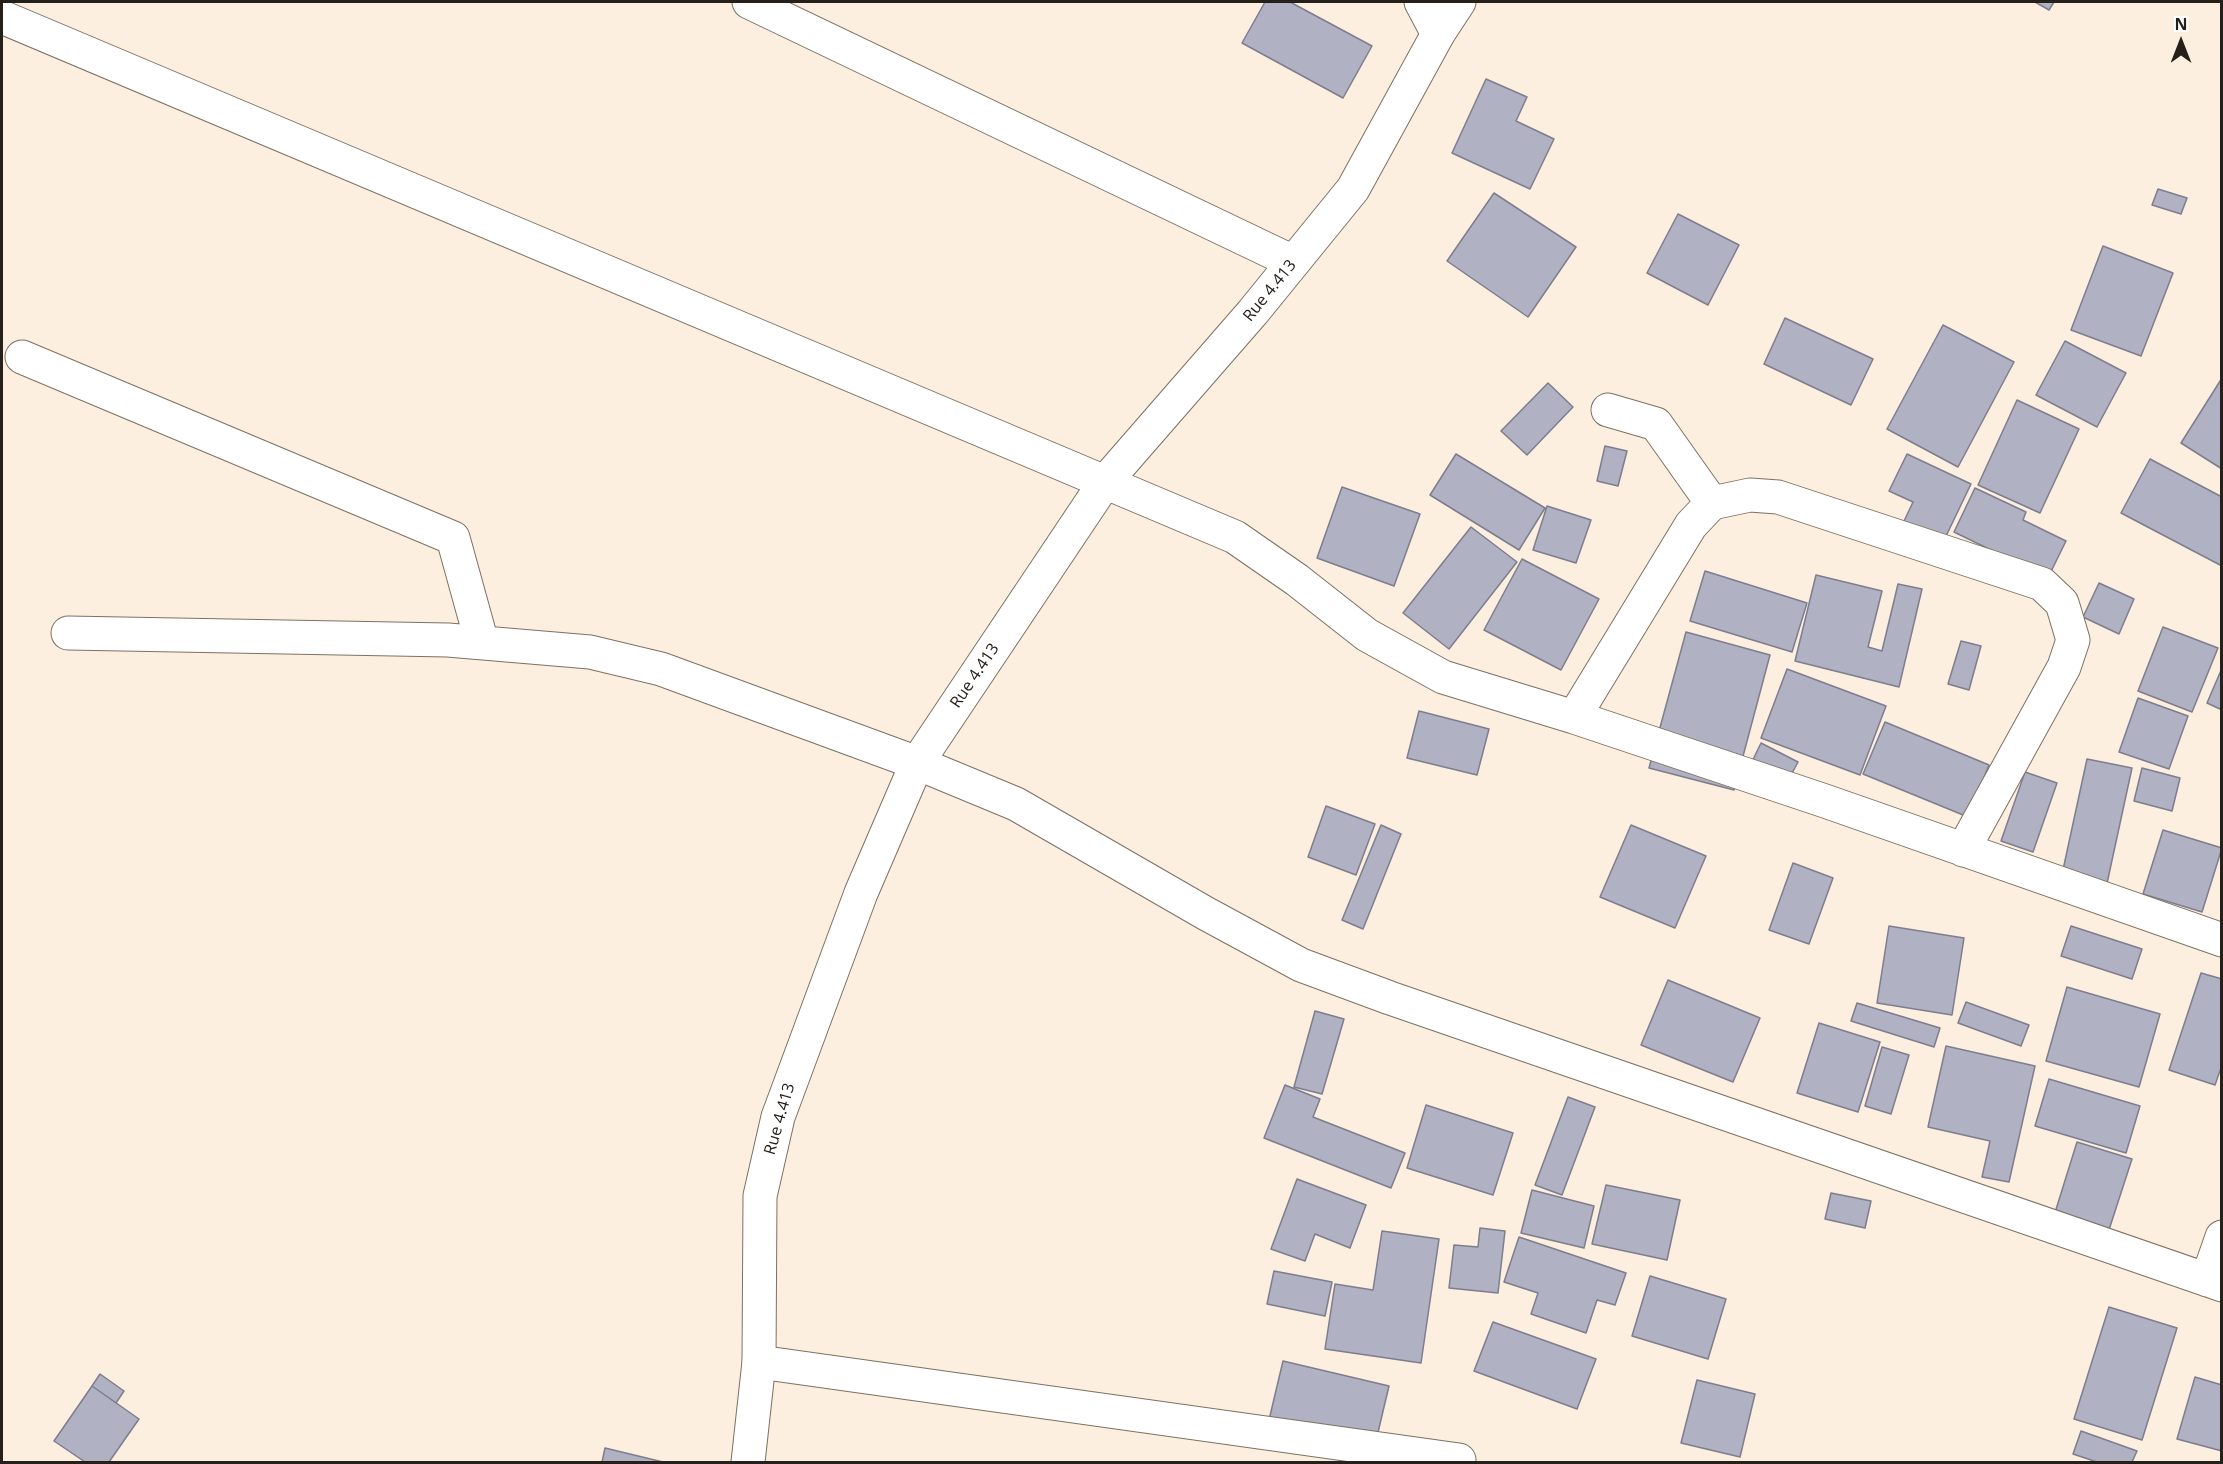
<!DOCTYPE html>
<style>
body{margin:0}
#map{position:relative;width:2223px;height:1464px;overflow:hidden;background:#fdefdf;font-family:"Open Sans",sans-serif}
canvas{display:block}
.frame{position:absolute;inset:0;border:3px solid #25201a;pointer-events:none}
.north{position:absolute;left:2151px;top:12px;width:60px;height:60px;-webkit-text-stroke:4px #fff;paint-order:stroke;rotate:0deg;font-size:16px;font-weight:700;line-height:24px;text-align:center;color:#25201a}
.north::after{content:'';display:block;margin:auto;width:21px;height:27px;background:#25201a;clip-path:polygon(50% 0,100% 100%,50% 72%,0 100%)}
</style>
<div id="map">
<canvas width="2223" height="1464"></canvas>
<div class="frame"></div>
<div class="north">N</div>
</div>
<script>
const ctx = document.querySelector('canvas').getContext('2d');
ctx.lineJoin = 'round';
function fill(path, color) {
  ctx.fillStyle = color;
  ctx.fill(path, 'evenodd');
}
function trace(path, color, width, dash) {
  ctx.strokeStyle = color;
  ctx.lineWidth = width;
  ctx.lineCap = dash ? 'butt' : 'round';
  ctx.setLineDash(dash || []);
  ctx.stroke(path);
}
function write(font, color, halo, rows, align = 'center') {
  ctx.font = font + ' "Open Sans",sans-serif';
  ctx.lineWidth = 6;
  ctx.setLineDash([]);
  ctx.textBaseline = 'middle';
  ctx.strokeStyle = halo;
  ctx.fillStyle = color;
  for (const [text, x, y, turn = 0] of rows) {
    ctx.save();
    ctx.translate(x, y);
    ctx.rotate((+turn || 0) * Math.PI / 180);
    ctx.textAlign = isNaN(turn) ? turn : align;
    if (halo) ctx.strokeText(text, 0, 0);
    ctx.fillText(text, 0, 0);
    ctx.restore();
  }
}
const building = new Path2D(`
 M1265 2H1290L1372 46 1343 98 1242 43Z
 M2035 2H2054L2049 10Z
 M1486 79 1527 97 1516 121 1554 139 1530 189 1452 153Z
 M2158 189 2187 198 2181 214 2152 205Z
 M1494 193 1576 247 1528 317 1447 261Z
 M1678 214 1739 245 1708 305 1647 273Z
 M2103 246 2173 273 2141 356 2071 330Z
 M1785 318 1873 359 1851 405 1764 364Z
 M1943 325 2014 362 1958 467 1887 429Z
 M2065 341 2126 373 2097 427 2036 395Z
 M2222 378V469L2181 443Z
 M1548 383 1573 407 1527 455 1501 431Z
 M2017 400 2079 429 2040 513 1978 485Z
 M1605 446 1627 451 1618 486 1597 481Z
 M1456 454 1545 508 1519 550 1430 495Z
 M1907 454 1971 484 1937 555 1897 536 1913 502 1889 491Z
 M2150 459 2222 497V566L2121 513Z
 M1342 487 1420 514 1394 586 1317 558Z
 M1975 488 2026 512 2023 520 2066 541 2042 590 2024 566 1954 532Z
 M1547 506 1591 520 1576 563 1533 550Z
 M1471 527 1517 562 1449 649 1403 613Z
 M1522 559 1599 599 1561 670 1484 630Z
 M1705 571 1807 603 1792 652 1690 621Z
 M1816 575 1882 591 1868 647 1882 651 1898 584 1922 589 1899 687 1795 661Z
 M2099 583 2134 599 2119 634 2083 617Z
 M2163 627 2218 648 2192 712 2138 691Z
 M1686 632 1770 655 1734 790 1649 768Z
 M1961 641 1981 646 1969 690 1948 684Z
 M2222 668V710L2207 703Z
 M1787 669 1886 706 1860 775 1761 738Z
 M2138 698 2188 716 2169 769 2119 752Z
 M1419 711 1489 729 1477 775 1407 758Z
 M1885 722 1989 765 1968 817 1863 774Z
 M1761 743 1798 762 1782 792 1746 774Z
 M2087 759 2132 768 2106 888 2061 879Z
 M2142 768 2180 778 2172 811 2134 801Z
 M2025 772 2057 783 2033 852 2001 841Z
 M1326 806 1375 824 1356 875 1308 857Z
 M1381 825 1401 834 1363 929 1342 920Z
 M1631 825 1706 856 1675 928 1600 897Z
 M2163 830 2222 848 2202 912 2143 894Z
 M1793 863 1833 878 1809 944 1769 930Z
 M1889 926 1964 938 1952 1015 1877 1003Z
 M2071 926 2142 949 2132 979 2061 956Z
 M2201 973 2222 979V1065L2215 1085 2169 1070Z
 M1668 980 1760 1018 1733 1082 1641 1045Z
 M2067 987 2160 1014 2139 1087 2046 1061Z
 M1966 1002 2029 1025 2021 1046 1958 1023Z
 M1857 1003 1940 1028 1934 1047 1851 1021Z
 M1315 1011 1344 1019 1322 1094 1294 1087Z
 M1819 1023 1880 1042 1858 1112 1797 1093Z
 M1946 1046 2035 1066 2009 1182 1982 1177 1990 1141 1928 1127Z
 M1882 1047 1909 1055 1891 1114 1865 1106Z
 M2049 1079 2140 1106 2126 1153 2035 1126Z
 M1285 1085 1320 1099 1313 1117 1405 1153 1391 1188 1264 1138Z
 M1568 1097 1595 1107 1562 1195 1535 1185Z
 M1426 1105 1513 1133 1493 1195 1407 1168Z
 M2077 1142 2132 1159 2107 1236 2053 1219Z
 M1297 1179 1366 1205 1350 1248 1315 1234 1305 1261 1271 1249Z
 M1606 1185 1680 1200 1667 1260 1592 1244Z
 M1532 1190 1594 1206 1584 1248 1521 1233Z
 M1831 1193 1871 1201 1865 1228 1825 1219Z
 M1480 1228 1505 1231 1498 1293 1449 1288 1454 1245 1478 1247Z
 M1382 1231 1439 1239 1421 1363 1325 1349 1335 1284 1373 1290Z
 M1519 1237 1626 1273 1615 1305 1597 1300 1586 1333 1531 1314 1538 1293 1504 1282Z
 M1274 1271 1332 1282 1325 1316 1267 1304Z
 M1650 1276 1726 1299 1708 1359 1632 1336Z
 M2109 1307 2177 1328 2142 1440 2074 1419Z
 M1493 1322 1596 1359 1577 1409 1474 1371Z
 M1283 1361 1389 1386 1375 1445 1269 1420Z
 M100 1374 124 1391 116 1403 92 1386Z
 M2195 1377 2222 1385V1451L2177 1439Z
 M1697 1380 1755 1394 1740 1457 1681 1443Z
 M92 1386 139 1419 109 1462H85L54 1441Z
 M2081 1431 2137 1451 2132 1462H2097L2073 1454Z
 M605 1448 663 1462H602Z`);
fill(building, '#b1b1c4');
trace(building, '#7d7d8e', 1.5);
const minor = new Path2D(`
 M749 2 1293 262
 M1421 2 1438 34
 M2 17 1235 537 1297 580 1367 635 1443 677 1574 717 1825 801 2222 940
 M22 357 453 538 482 643
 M1608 410 1656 424 1712 503
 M68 633 448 640 590 652 661 669 917 763 1016 804 1205 913 1301 965 1390 998 2222 1285
 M1574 717 1691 525 1712 503 1750 495 1778 497 2042 584 2062 603 2073 640 2064 667 1963 850
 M2207 1280 2222 1237
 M759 1362 1459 1460`);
const tertiary = new Path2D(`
 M748 1462 759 1362 760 1196 778 1117 861 893 917 763 1105 482 1253 312 1353 189 1438 34 1459 2`);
trace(minor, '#7d7163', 35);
trace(tertiary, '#7d7163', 35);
trace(minor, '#fff', 33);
trace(tertiary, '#fff', 33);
write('16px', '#25201a', '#fff', [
 ["Rue 4.413",1270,291,-51],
 ["Rue 4.413",975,676,-56],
 ["Rue 4.413",780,1119,-74]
]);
</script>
